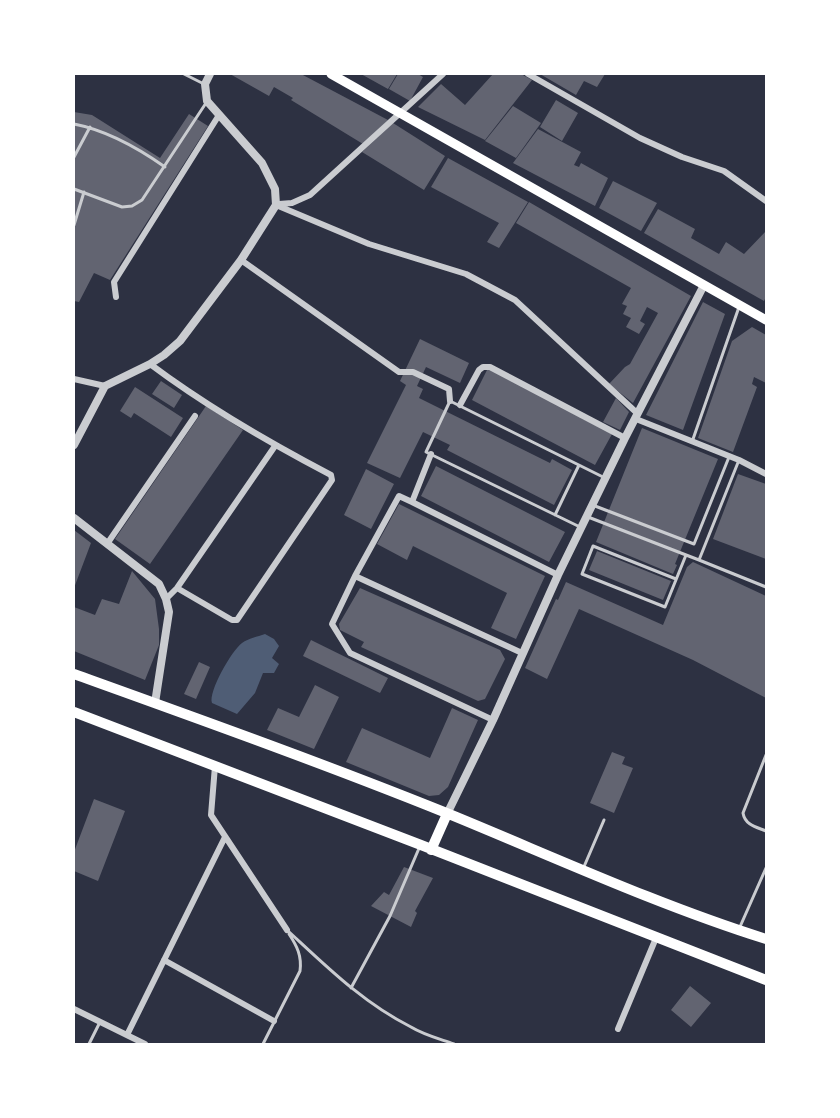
<!DOCTYPE html>
<style>
body{margin:0}
#map{position:relative;width:840px;height:1118px;overflow:hidden;background:#2d3142;font-family:"Libre Baskerville",serif}
canvas{display:block}
.frame{position:absolute;inset:0;border:75px solid #fff;pointer-events:none}
</style>
<div id="map">
<canvas width="840" height="1118"></canvas>
<div class="frame"></div>
</div>
<script>
const ctx = document.querySelector('canvas').getContext('2d');
ctx.lineJoin = 'round';
function fill(path, color) {
  ctx.fillStyle = color;
  ctx.fill(path, 'evenodd');
}
function trace(path, color, width, dash) {
  ctx.strokeStyle = color;
  ctx.lineWidth = width;
  ctx.lineCap = dash ? 'butt' : 'round';
  ctx.setLineDash(dash || []);
  ctx.stroke(path);
}
fill(new Path2D(`
 M265 634 274 639 279 646 272 658 279 664 274 673H263L255 693 237 714 212 703C208 692 232 650 242 643 249 638 257 637 265 634Z`), '#4f5d75');
fill(new Path2D(`
 M230 74H301L388 120 363 144 291 100 293 98 274 87 269 96Z
 M361 74H397L388 89Z
 M398 74H418L423 77 410 101 389 89Z
 M493 74H521L532 80 485 140 418 107 441 84 465 105Z
 M540 74H605L597 87 584 81 576 95Z
 M556 100 578 113 562 141 540 127Z
 M513 106 541 123 516 158 485 141Z
 M74 112 92 115 160 158 189 114 208 126 110 280 94 273 79 302 74 301Z
 M393 123 445 156 424 190 362 152Z
 M538 129 581 152 574 165 579 167 581 163 608 178 595 206 513 163Z
 M448 158 528 202 499 248 487 242 499 223 431 187Z
 M613 181 657 203 641 231 599 208Z
 M529 202 691 296 633 403 609 384 625 367 630 364 658 313 647 307 640 321 645 324 639 334 626 327 631 318 623 314 627 306 622 304 631 288 516 223Z
 M658 209 695 229 691 238 719 254 726 242 744 254 766 231V297L764 301 644 233Z
 M703 302 725 314 683 430 646 415Z
 M752 327 766 335V383L754 377 752 384 757 387 733 452 698 438 732 341Z
 M420 339 469 363 460 383 426 367 417 386 423 389 419 398 550 463 552 459 572 470 554 505 447 450 450 445 423 432 400 478 367 463 406 385 400 381Z
 M488 368 612 434 595 465 472 400Z
 M161 381 182 395 174 408 152 394Z
 M135 387 183 418 171 437 134 413 131 418 120 411Z
 M616 398 629 412 620 430 603 422Z
 M206 406 243 430 150 564 115 539Z
 M642 428 718 459 675 564 677 565 673 574 596 542Z
 M436 466 565 532 549 562 421 496Z
 M366 469 394 484 371 529 344 515Z
 M738 474 766 484V559L713 539Z
 M399 504 545 576 516 639 491 628 507 593 413 546 407 560 377 544Z
 M74 530 91 543 74 588Z
 M597 551 671 581 663 600 589 570Z
 M693 562 766 596V698L693 660 579 609 547 679 525 668 556 599 558 600 566 582 663 625 687 567Z
 M132 571 155 599 159 629V645L145 680 74 651V607L95 615 102 599 119 604Z
 M360 588 500 650 505 659 485 699 478 701 361 647 364 642 340 630 339 624Z
 M311 640 388 678 380 693 303 656Z
 M199 662 210 667 196 699 184 694Z
 M315 685 339 697 314 749 267 730 278 708 299 717Z
 M452 708 478 720 448 787 439 795 429 796 346 762 362 728 430 758Z
 M612 752 625 757 622 764 633 768 614 813 590 803Z
 M94 799 125 811 98 881 74 871V852Z
 M404 867 433 878 415 911 417 913 411 927 371 906 384 892 389 895Z
 M690 986 711 1003 691 1027 671 1010Z`), '#626471');
trace(new Path2D(`
 M184 74 204 84
 M74 124C105 130 138 148 165 167
 M74 157 90 127
 M74 189 122 207 132 206 142 200 206 103
 M74 225 84 192
 M692 442 739 307
 M595 506 694 544 729 457
 M555 515 579 465
 M588 517 699 560 739 460
 M580 527 426 452 450 401 603 477
 M699 560 766 587
 M676 579 593 546 582 574 665 607 686 555
 M766 755 743 813C745 825 756 827 766 831
 M583 869 604 820
 M739 929 766 868
 M287 930C326 966 363 1003 411 1027 424 1035 440 1039 454 1044
 M351 988 390 916 420 846
 M89 1044 100 1022
 M263 1044 300 971C302 956 297 946 289 934`), '#caccd0', 3);
trace(new Path2D(`
 M528 74 640 138 682 157 724 171 766 201
 M279 204 292 203 310 195 443 74
 M276 205 369 244 466 274 515 300 638 414
 M241 260 399 372H413L449 389 450 401
 M116 297 114 282 219 115
 M150 364C206 406 268 442 331 475L332 480 237 620H232L177 588
 M74 379 105 386
 M460 405 479 370 483 367H490L625 438
 M636 419 739 460 766 474
 M431 454 412 502 399 496 355 576 332 624 350 653 493 720
 M412 502 558 575
 M107 544 195 416
 M355 576 522 653
 M166 599 177 588 275 446
 M215 766 211 815 287 930
 M164 960 274 1021
 M74 1009 145 1044
 M618 1029 656 938
 M127 1035 225 837`), '#caccd0', 6);
trace(new Path2D(`
 M74 445 105 386 150 364 164 355 180 341 241 260 276 205 275 189 262 163 207 101 205 84 210 74
 M74 518 159 584 166 599 169 612 155 703
 M447 814 493 720 558 575 625 438 704 285`), '#caccd0', 8);
trace(new Path2D(`
 M331 74 766 320`), '#fff', 9);
trace(new Path2D(`
 M74 674C199 719 325 764 449 814 554 857 658 905 766 939
 M74 712 421 845 766 980
 M431 850 447 814`), '#fff', 10);
</script>
